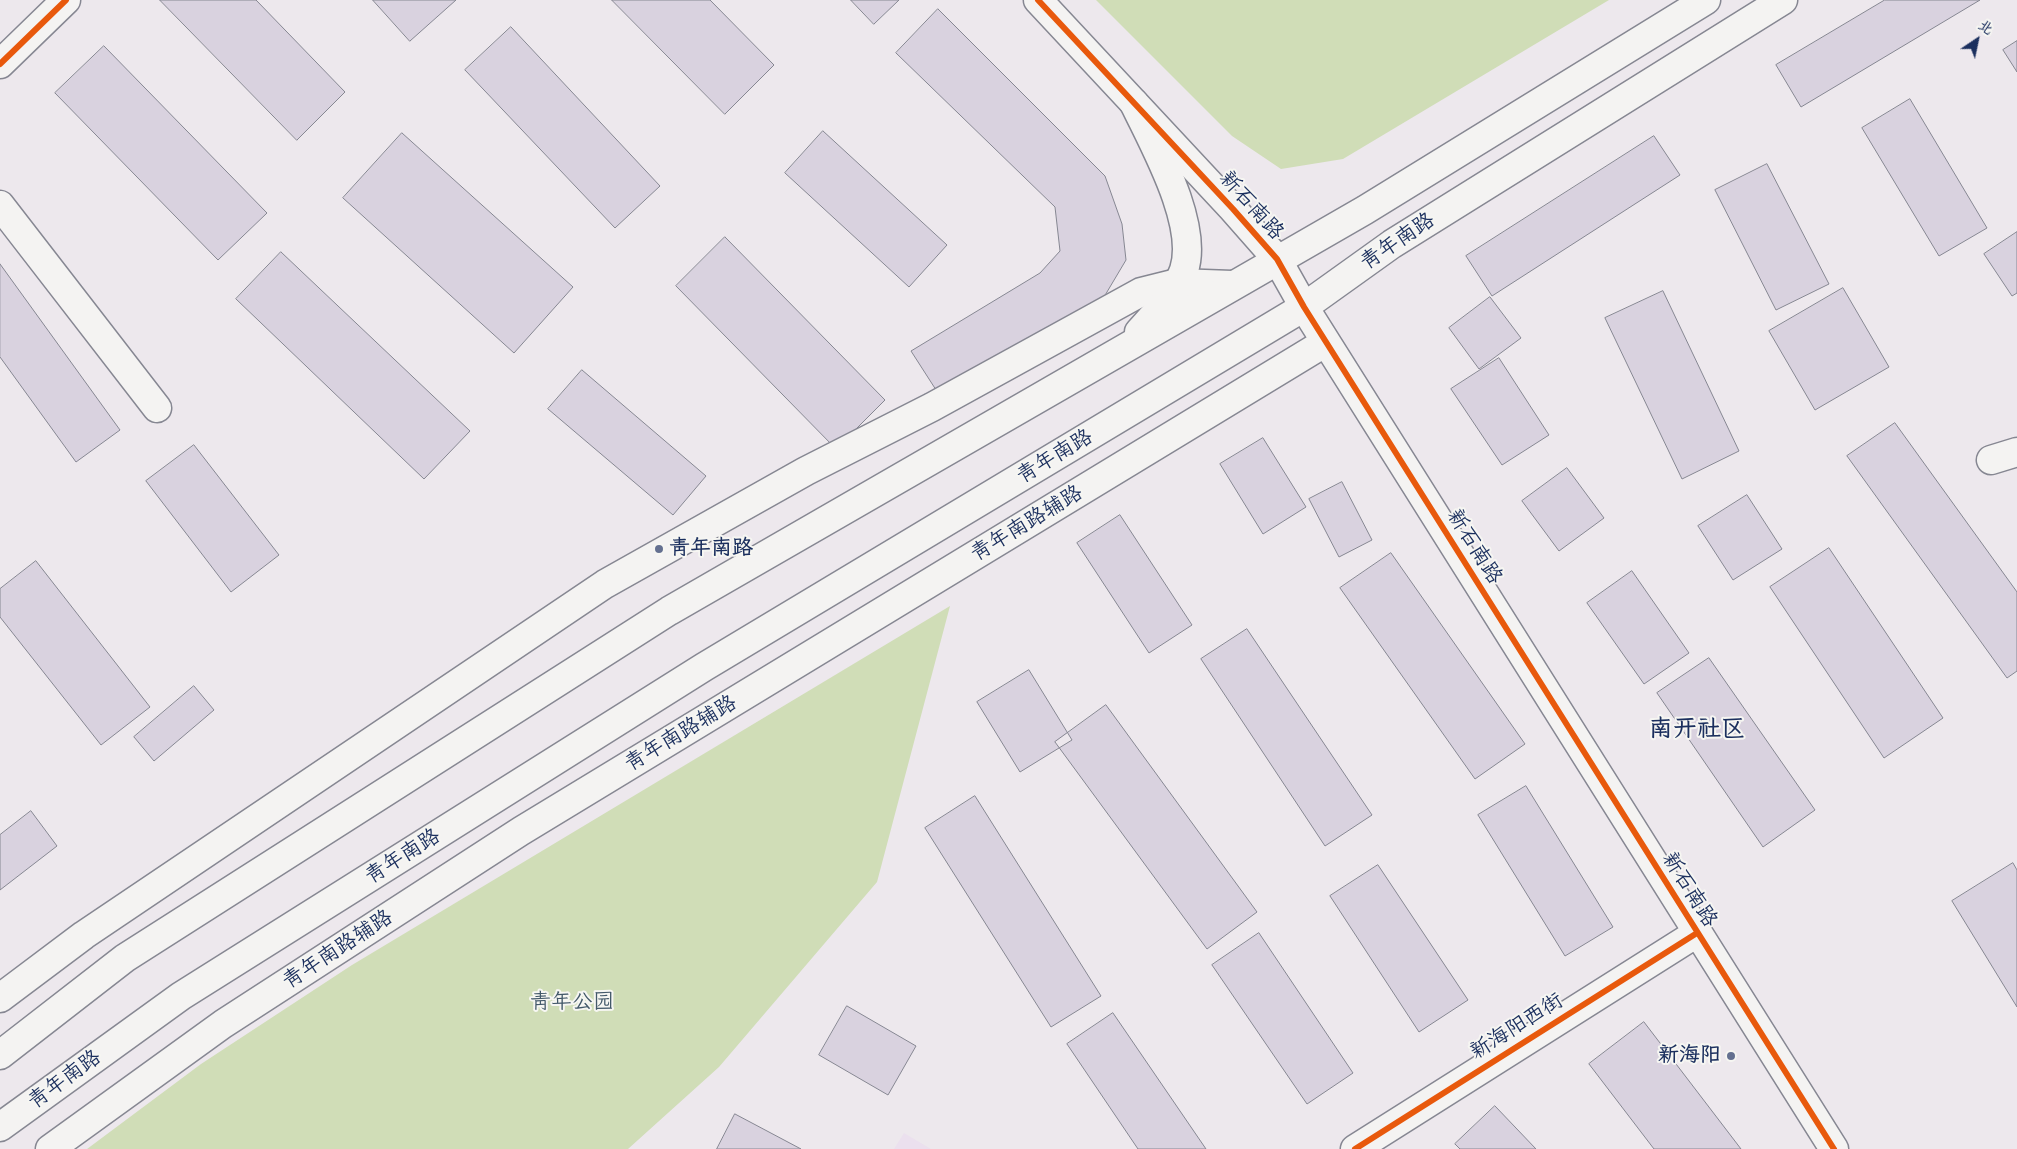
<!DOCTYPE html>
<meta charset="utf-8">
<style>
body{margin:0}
#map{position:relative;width:2017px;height:1149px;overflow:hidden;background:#ede8ed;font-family:Itim,"LXGW WenKai TC",sans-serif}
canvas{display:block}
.north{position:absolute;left:1952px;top:15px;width:50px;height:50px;-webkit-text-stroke:4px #f6f6f2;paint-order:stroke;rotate:34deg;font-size:14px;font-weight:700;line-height:20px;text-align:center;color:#1b2f5e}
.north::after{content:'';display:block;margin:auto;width:18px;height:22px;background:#1b2f5e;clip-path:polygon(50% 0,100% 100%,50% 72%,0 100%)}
</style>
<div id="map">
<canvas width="2017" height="1149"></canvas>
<div class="north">北</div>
</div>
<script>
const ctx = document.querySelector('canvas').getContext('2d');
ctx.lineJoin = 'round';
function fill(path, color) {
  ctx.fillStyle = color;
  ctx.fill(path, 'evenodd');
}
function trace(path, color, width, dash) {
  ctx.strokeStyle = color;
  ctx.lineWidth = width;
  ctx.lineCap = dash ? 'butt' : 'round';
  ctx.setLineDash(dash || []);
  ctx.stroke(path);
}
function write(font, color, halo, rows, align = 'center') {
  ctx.font = font + ' Itim,"LXGW WenKai TC",sans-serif';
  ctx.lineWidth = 4;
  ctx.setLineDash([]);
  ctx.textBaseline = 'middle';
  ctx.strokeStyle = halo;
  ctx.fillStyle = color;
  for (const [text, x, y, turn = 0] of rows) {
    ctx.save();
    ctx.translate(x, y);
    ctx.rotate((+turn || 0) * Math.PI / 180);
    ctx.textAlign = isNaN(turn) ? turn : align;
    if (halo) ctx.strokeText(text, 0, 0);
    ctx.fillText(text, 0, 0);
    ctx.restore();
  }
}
fill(new Path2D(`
 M904 1133 931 1149H894Z`), '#ebe0ee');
fill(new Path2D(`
 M1096 0H1609L1343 159 1281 169 1232 136Z
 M950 606 877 882 719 1067 628 1149H87L201 1064 352 965Z`), '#d0ddb7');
const building = new Path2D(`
 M160 0H256L345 92 297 140Z
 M373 0H456L410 41Z
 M612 0H710L774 65 725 114Z
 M851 0H899L874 24Z
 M1885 0H1980L1801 107 1776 65Z
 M938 9 1105 176 1122 224 1126 260 1104 297 938 393 911 351 1040 273 1060 251 1055 207 896 53Z
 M511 27 660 186 615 228 465 70Z
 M2017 41V72L2003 50Z
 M104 46 267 213 218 260 55 93Z
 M1910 99 1987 228 1939 256 1862 128Z
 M823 131 947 245 909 287 785 173Z
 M402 133 573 287 514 353 343 198Z
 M1654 136 1680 175 1492 296 1466 256Z
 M1767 164 1829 284 1776 310 1715 190Z
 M2017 232V293L2012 296 1984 254Z
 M725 237 885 400 836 449 676 286Z
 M281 252 470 431 424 479 236 299Z
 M0 264 120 430 76 462 0 357Z
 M1843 288 1889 367 1815 410 1769 331Z
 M1663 291 1739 451 1682 479 1605 318Z
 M1490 297 1521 338 1479 369 1449 328Z
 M1499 358 1549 435 1502 465 1451 389Z
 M582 370 706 476 673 515 548 409Z
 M1895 423 2017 592V671L2007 678 1847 456Z
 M1263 438 1306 507 1263 534 1220 464Z
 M194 445 279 555 231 592 146 481Z
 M1567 468 1604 518 1559 551 1522 501Z
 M1342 482 1372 540 1339 557 1309 499Z
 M1747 495 1782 549 1733 580 1698 526Z
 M1120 515 1192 625 1149 653 1077 543Z
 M1829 548 1943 718 1884 758 1770 587Z
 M1391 553 1525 744 1475 779 1340 588Z
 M36 561 150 707 101 745 0 617V589Z
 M1632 571 1689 653 1644 684 1587 603Z
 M1247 629 1372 815 1325 846 1201 659Z
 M1709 658 1815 810 1763 847 1657 693Z
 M1029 670 1072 740 1020 772 977 702Z
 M194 686 214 710 154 761 134 737Z
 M1106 705 1257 912 1207 949 1055 742Z
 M1526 786 1613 927 1565 956 1478 815Z
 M975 796 1101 996 1051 1027 925 828Z
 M31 811 57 846 0 890V835Z
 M2013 863 2017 870V1007L1952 901Z
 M1378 865 1468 1000 1419 1032 1330 896Z
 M1259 933 1353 1073 1307 1104 1212 965Z
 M847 1006 916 1046 888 1095 819 1055Z
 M1113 1013 1206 1149H1138L1067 1044Z
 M1644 1022 1741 1149H1654L1589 1064Z
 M1495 1106 1536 1149H1460L1455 1144Z
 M735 1114 801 1149H717Z`);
fill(building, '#d9d2df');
trace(building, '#868792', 1);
const minor = new Path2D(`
 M1038 0 1233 209 1277 259 1304 307 1834 1149
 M0 64 66 0
 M0 205 157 408
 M1991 460 2017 452
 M0 998 84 935 605 584 806 471 932 407 1141 292 1177 283 1232 285
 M50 1149 223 1024 521 831 1326 342
 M1355 1149 1697 933`);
const major = new Path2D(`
 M1134 103C1154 145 1199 224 1184 270 1176 293 1155 314 1139 332
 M0 1055 125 958 669 611 1365 210 1706 0
 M0 1127 181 996 704 667 1304 307 1392 244 1783 0`);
trace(minor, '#868792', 31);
trace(major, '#868792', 31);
trace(minor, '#f4f3f2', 28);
trace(major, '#f4f3f2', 28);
trace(new Path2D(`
 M1038 0 1233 209 1277 259 1304 307 1834 1149
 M0 64 66 0
 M1355 1149 1697 933`), '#e8590c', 6);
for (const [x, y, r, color] of [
 [659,549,5,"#647090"],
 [1731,1056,5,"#647090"]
]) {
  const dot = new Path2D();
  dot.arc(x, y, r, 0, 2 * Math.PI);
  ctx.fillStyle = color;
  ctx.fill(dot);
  trace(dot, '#f6f6f2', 2);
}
write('21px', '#1b2f5e', '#f6f6f2', [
 ["新石南路",1251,206,48],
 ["青年南路",1398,242,-34],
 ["青年南路",1055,457,-31],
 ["青年南路辅路",1027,524,-31],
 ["新石南路",1474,547,58],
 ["青年南路辅路",681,734,-31],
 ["青年南路",403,857,-32],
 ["新石南路",1689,890,58],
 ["青年南路辅路",338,950,-33],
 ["新海阳西街",1517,1027,-32],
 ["青年南路",65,1080,-36]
]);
write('bold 21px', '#1b2f5e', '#f6f6f2', [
 ["青年南路",669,549],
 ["新海阳",1721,1056,"right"]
], 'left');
write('21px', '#425869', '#f6f6f2', [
 ["青年公园",572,1003]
]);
write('bold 24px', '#1b2f5e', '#f6f6f2', [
 ["南开社区",1697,730]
]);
</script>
